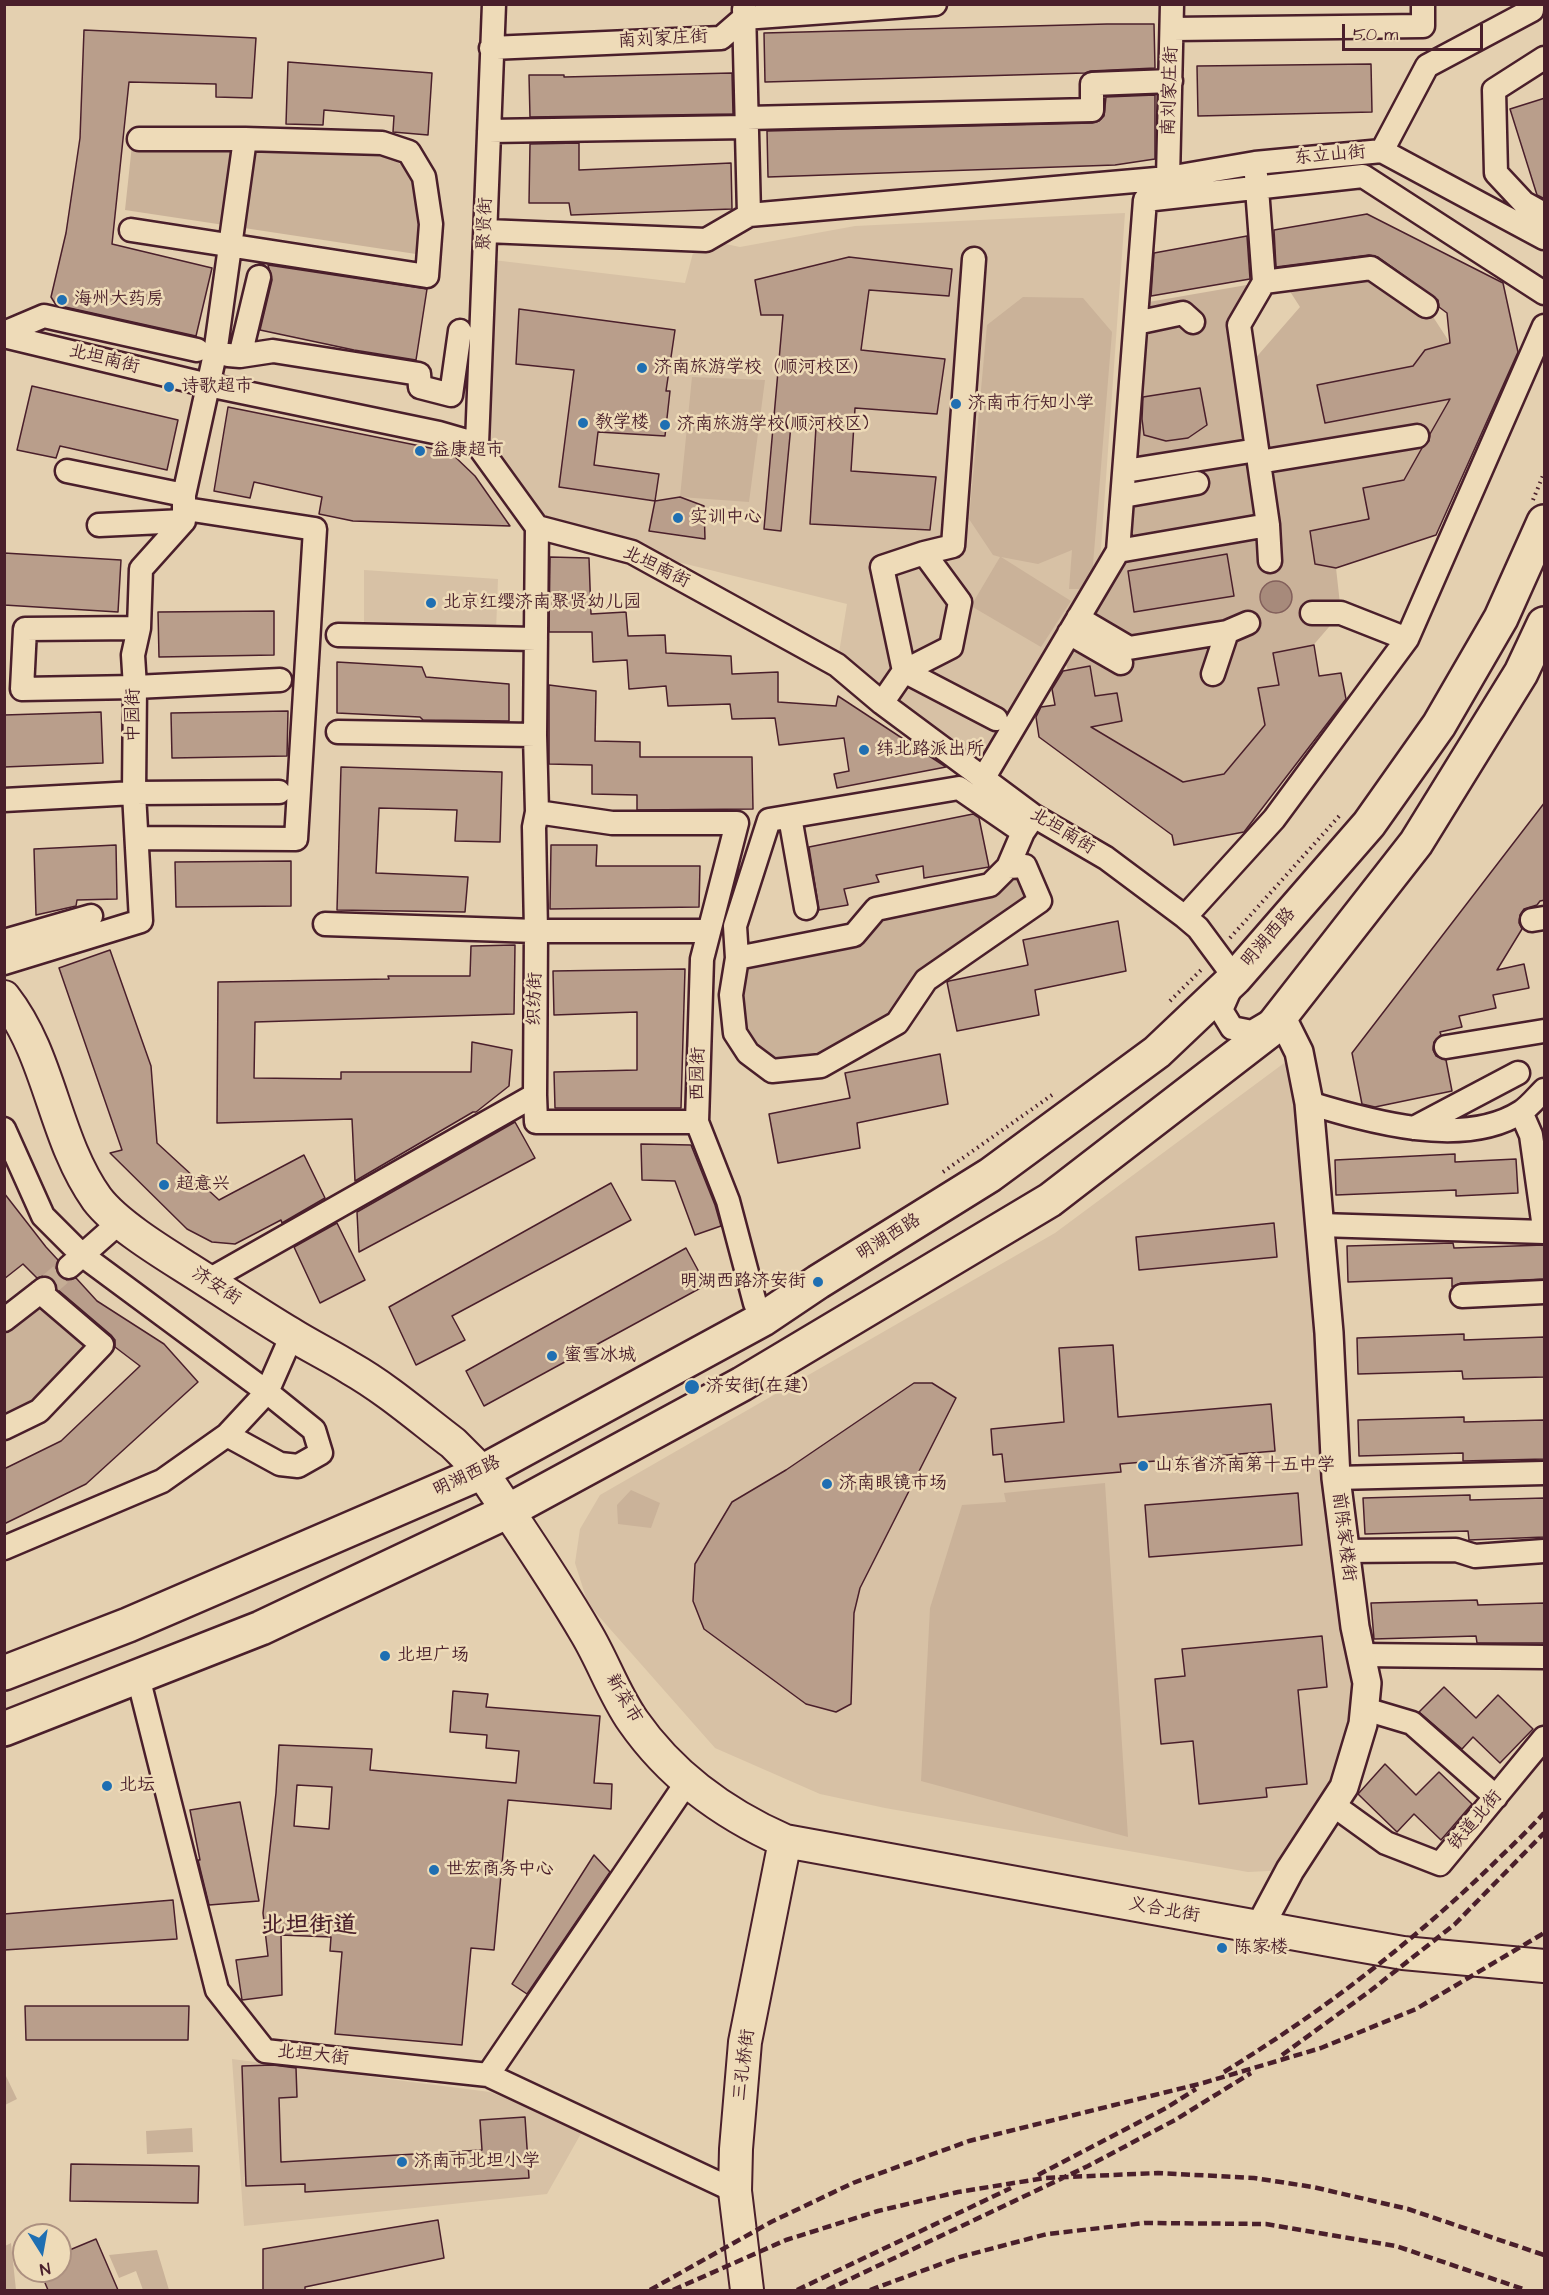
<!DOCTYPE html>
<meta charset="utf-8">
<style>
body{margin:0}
#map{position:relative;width:1549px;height:2295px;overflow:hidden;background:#e4d0b0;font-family:"Architects Daughter",sans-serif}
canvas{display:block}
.frame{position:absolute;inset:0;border:6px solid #4a1f2b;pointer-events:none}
.north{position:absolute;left:12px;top:2223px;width:60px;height:60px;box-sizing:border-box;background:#eedbb8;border:2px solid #ac9080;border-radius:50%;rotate:169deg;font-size:16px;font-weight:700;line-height:24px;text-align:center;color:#4a1f2b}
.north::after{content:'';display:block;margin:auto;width:21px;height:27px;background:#1f6fb2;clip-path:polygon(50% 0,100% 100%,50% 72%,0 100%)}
.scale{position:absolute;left:1342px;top:24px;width:141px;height:27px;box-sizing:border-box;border:3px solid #4a1f2b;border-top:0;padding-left:8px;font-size:18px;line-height:21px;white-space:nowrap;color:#4a1f2b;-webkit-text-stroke:4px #eedbb8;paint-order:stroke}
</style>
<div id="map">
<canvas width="1549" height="2295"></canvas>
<div class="frame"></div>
<div class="north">N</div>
<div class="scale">50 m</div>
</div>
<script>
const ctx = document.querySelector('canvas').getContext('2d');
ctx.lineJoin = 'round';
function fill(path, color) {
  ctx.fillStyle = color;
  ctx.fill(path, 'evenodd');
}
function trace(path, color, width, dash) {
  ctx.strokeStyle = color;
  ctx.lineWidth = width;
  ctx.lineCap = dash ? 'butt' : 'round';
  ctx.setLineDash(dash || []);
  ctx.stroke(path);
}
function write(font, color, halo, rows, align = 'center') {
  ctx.font = font + ' "Architects Daughter","LXGW WenKai TC",sans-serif';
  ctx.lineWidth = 5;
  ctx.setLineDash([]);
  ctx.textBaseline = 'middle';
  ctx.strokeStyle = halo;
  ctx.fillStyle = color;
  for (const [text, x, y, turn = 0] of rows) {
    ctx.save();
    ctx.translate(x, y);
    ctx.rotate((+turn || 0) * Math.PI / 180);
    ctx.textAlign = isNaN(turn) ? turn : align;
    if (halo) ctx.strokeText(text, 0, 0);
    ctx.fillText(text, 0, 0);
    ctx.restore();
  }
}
fill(new Path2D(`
 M1125 213 1100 562 983 779 837 665 847 604 537 527 477 444 485 259 685 283 697 238 740 247 855 226Z
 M364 570 498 579 496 631 364 628Z
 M1299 1052 1365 1709 1290 1870 1248 1872 885 1808 820 1794 715 1748 588 1604 575 1563 580 1529 600 1495 1055 1233Z
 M232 2059 490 2092 583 2130 547 2194 244 2226Z`), '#d7c1a5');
fill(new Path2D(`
 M132 145 381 154 408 168 421 198 416 254 125 210Z
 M1371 268 1426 306 1450 343 1425 350 1413 366 1317 385 1325 423 1426 404 1441 387 1465 373 1404 480 1369 519 1310 531 1315 564 1336 568 1341 613 1279 685 1274 715 1224 774 1183 782 1091 727 1122 721 1117 693 1095 696 1090 666 1068 670 1060 650 1118 551 1129 420 1143 427 1144 435C1174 443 1182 442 1207 424L1200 388 1138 398 1137 304 1264 282 1239 325 1246 369 1300 307 1282 279Z
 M1023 297 1083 298 1112 332 1091 589H1069L1072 550 1038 564 1001 557 1071 601 1041 647 971 606 1000 557 993 555 969 519 987 325Z
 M692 377 765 380 749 502 680 497Z
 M1008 867 1040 901 989 936 897 1023 821 1066 772 1071 748 1053 737 958 854 935 876 909 990 885Z
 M33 1299 102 1345 4 1428V1320Z
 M1105 1483 1128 1837 921 1781 930 1608 962 1505 1006 1502 1004 1493Z
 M631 1490 660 1503 651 1528 618 1524 617 1505Z
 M4 2072 17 2099 5 2105H4Z
 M192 2128 193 2152 147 2154 146 2131Z
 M11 2243 16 2290H5V2246Z
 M157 2250 169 2290H143L136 2271 119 2278 109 2255Z`), '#cab299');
const water = new Path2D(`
 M1260 597a16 16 0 1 1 32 0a16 16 0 1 1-32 0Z`);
fill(water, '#a78a7b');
trace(water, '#825f5b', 1.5);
const building = new Path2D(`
 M1107 24H1154L1155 68 1091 71 1085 73 765 82 764 33Z
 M84 30 256 38 252 98 216 97V84L129 82 112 244 212 268 196 336 56 305 51 297 66 233 80 138Z
 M288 62 432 73 428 135 393 132 394 116 324 110 323 125 286 124Z
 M1371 64 1372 112 1198 116 1197 66Z
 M732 73 733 114 530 117 529 75H564V77Z
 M1155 95V159L1115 165 768 177 767 131 1092 123 1099 121 1104 116 1106 97Z
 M1545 98V199L1537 195 1510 109Z
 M579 143V170L731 163 732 209 571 215 569 203H529L530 144Z
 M1367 214 1503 283 1518 352 1436 535 1336 568 1315 564 1310 531 1369 519 1363 488 1404 480 1422 448 1429 441 1430 434 1450 399 1325 423 1317 385 1413 366 1425 350 1450 343 1447 313 1439 307 1438 300 1378 257 1369 255 1276 267 1274 230Z
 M1247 236 1250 279 1151 296 1154 253Z
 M849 257 952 269 949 296 869 290 861 350 945 359 937 414 855 408 851 471 936 477 930 530 810 524 816 427 791 425 781 531 764 529 783 315H761L755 280Z
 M268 265 427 289 416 360 354 350 260 330 272 280Z
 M519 309 675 330 666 391H670L665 436 598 432 594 465 659 474 655 501 559 487 574 370 516 364Z
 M32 386 178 420 167 470 60 446 56 458 17 450Z
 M1200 388 1207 425 1188 438 1166 441 1144 435 1142 419 1143 397Z
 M228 407 450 452 475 476 510 526 353 521 319 514 322 497 254 482 250 498 214 491Z
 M680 497 704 506 705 539 649 531 655 501Z
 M4 553 121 560 118 612 4 605Z
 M1227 554 1234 596 1134 612 1128 571Z
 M550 557 589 558 591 614 626 612 628 636 665 635 666 653 731 656 732 674 778 672V702L836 706 838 696 946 767 837 788 834 774 849 771 844 738 779 745 775 718 732 719 730 704 668 706 666 686 629 689 627 660 593 662 592 632H549Z
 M274 611V655L159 657 158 612Z
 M1314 645 1319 676 1341 673 1346 699 1244 832 1174 845 1172 835 1039 737 1036 717 1041 707 1055 705 1052 689 1063 671 1090 666 1095 696 1117 693 1122 721 1091 727 1183 782 1224 774 1265 725 1258 688 1279 685 1273 653Z
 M337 662 422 667 426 677 509 684V721L423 720 420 717 337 713Z
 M549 685 596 691 595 741 640 742V757H752L753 809 637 810V795L592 794V765L549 764Z
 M288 711 287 756 172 758 171 713Z
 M101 712 103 763 4 767V715Z
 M341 767 502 772 500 842 455 841 457 810 379 808 376 873 468 877 465 912 337 910Z
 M1545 802V900L1540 901 1537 905 1524 909 1520 915 1519 923 1522 929 1497 970 1524 964 1529 988 1493 995 1496 1008 1459 1016 1462 1027 1440 1032 1441 1035 1434 1042 1433 1050 1436 1056 1446 1060 1452 1091 1375 1107 1362 1104 1352 1053Z
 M973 814 979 818 989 867 924 878 923 866 876 875 879 882 844 889 848 905 819 910 809 847Z
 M116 845 117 899 77 900 76 906 36 915 34 849Z
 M551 845H597L596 866H700L699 907 550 909Z
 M291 861V906L176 907 175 862Z
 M1118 921 1126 971 1035 990 1039 1015 957 1031 947 982 949 981 1028 965 1023 940Z
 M515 945 514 1014 255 1022 254 1078 341 1079V1072H471L472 1042 512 1050 509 1086 476 1112H473L355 1181 352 1119 217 1123 218 982 389 979 388 976H470L471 946Z
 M110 950 151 1066 157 1143 219 1200 304 1155 325 1198 282 1223 281 1220 235 1244 212 1242 187 1229 110 1153 122 1150 59 968Z
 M685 969 681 1108H555L554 1072 637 1070V1012L554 1015 553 971Z
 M940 1054 948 1104 857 1123 860 1148 778 1163 769 1114 850 1098 845 1073Z
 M515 1122 535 1158 359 1252 357 1212Z
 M641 1144 691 1145 715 1205 721 1226 695 1235 675 1181 642 1180Z
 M1455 1154V1162L1516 1159 1518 1193 1456 1196V1190L1336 1195 1335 1160Z
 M611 1183 631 1220 452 1316 465 1340 416 1365 389 1307Z
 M4 1193 46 1247 58 1260 56 1269 59 1276 65 1280 76 1278 97 1301 164 1344 198 1382 86 1484 4 1524V1469L61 1441 140 1366 115 1347V1340L111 1335 57 1289 55 1281 50 1277 43 1276 37 1278 23 1264 4 1279Z
 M337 1223 365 1280 320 1303 294 1247Z
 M1274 1223 1277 1257 1139 1270 1136 1237Z
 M1453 1243 1454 1248 1544 1245 1545 1279 1461 1283 1452 1287V1278L1348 1282 1347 1246Z
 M686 1248 706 1285 484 1406 466 1371Z
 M1464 1334V1340L1545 1337V1377L1463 1379 1462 1371 1358 1374 1357 1338Z
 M1113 1345 1118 1417 1271 1404 1275 1451 1120 1464 1121 1472 1005 1482 1002 1454 993 1455 991 1429 1064 1422 1059 1348Z
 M914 1383H932L956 1398 860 1588 854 1613 851 1704 836 1712 806 1704 704 1629 693 1601 695 1564 732 1502 786 1470Z
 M1464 1417V1422L1545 1420V1459L1463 1461V1453L1359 1456 1358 1420Z
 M1298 1493 1302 1545 1149 1557 1145 1505Z
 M1470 1495V1500L1545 1498V1537L1469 1540 1468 1531 1365 1534 1363 1498Z
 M1477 1600 1478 1605 1545 1603V1643H1477L1476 1636 1374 1639 1371 1603Z
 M1322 1636 1327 1687 1298 1690 1307 1784 1266 1788 1267 1797 1199 1804 1193 1741 1161 1744 1155 1679 1185 1676 1182 1649Z
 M1444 1687 1476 1718 1498 1695 1533 1729 1500 1763 1473 1737 1462 1749 1419 1712Z
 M453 1691 488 1694 486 1707 600 1716 594 1783 612 1784 611 1809 508 1800 494 1950 471 1948 462 2045 335 2034 342 1952 330 1951 331 1937 281 1935 282 1995 242 2000 236 1960 268 1956 263 1913 276 1793 279 1745 372 1749 370 1770 516 1783 519 1751 486 1748 487 1735 450 1732ZM297 1785 332 1787 329 1829 294 1826Z
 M1385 1764 1416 1795 1439 1772 1472 1804 1441 1840 1414 1814 1397 1832 1358 1794Z
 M240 1802 259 1901 209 1905 198 1860H200L190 1810Z
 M594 1855 610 1872 527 1994 512 1984Z
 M173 1900 177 1939 4 1950V1914Z
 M25 2006H189L188 2040H26Z
 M273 2065 296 2068 297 2097 279 2098 281 2162 482 2150 480 2120 525 2117 529 2178 305 2192V2184L246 2186 242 2066Z
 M71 2164 199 2166 198 2203 70 2201Z
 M438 2220 444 2258 305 2287V2290H263V2249Z
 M96 2239 118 2290H48L40 2271H60V2254Z`);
fill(building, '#b99e8b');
trace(building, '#4a1f2b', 1.5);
trace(new Path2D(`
 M44 1289 69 1267`), '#c5ad95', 22, [22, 11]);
const minor = new Path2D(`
 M744 9 749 215
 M1173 29 1423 26V4
 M491 48 721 38 744 18 935 4
 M1544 58 1494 90 1496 173 1524 203 1544 214
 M747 118 1092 110V84L1171 81
 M489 131 747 127
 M139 139H245
 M1382 151 1427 66 1532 10V4
 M1256 175 1264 282 1239 325 1268 525 1270 561
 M1168 178 1172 4
 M486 231 706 240 749 215 1168 178 1255 163 1382 151 1544 238
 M1264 282 1371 268 1426 306
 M1136 323 1183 313 1193 322
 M4 333 44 316 197 350
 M4 336 208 385 439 433 477 444 537 527 632 552 837 665 882 703 1034 816 1106 858 1185 917 1198 928 1235 978 1221 1010 1232 1028 1252 1032 1269 1022
 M228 355 240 356 259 277
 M240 356 273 351 419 374 420 387 451 395 460 331
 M477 444 494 4
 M1259 462 1417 436
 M67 471 184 495
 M1125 471 1257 450
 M1123 496 1197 483
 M99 525 184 521
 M1118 551 1268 525
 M924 553 960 602 951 647 904 671 996 719
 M1078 618 1129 648 1227 632
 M139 628 25 629 22 689 135 687 280 680
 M1069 633 1121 663
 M338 635 536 639
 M1407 639 1544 326
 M1213 674 1227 632 1248 623
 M882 703 904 671 882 567 924 553 953 546 974 259
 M338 732 535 735
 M983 779 1118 551 1145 200 1363 176 1544 293
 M4 800 134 793 279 792
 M537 812 612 823H737L702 959 697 1122 728 1201 755 1303 763 1319
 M790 817 806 908
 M1023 832 959 788 769 820 735 926 737 958 731 995 735 1033 748 1053 772 1071 821 1066 897 1023 926 980 1040 901 1025 866 1008 867 1023 832 1034 816
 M137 838 296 839 315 529 186 509
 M1185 917 1274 819 1407 639 1341 613H1312
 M1532 920 1544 918
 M325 924 536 931H709
 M4 941 91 916
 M737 958 854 935 876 909 990 885 1008 867
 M4 963 141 921 134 793 135 687 133 655 139 628 141 569 184 521V495L215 354 245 139 382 143 409 152 424 177 431 224 427 276 131 230
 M1446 1047 1544 1031
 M535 1095 536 1122H697
 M1309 1103C1368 1121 1463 1149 1521 1112 1529 1107 1537 1097 1544 1090
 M1521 1112 1531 1135 1544 1228
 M1414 1128 1518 1073
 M4 1129 43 1216 82 1255 267 1392 227 1435 162 1481 4 1548
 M1320 1225 1544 1232
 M69 1267 121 1221
 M207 1281 535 1095 536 931 534 827 537 812 535 735 537 527
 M1462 1296 1544 1292
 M4 1320 44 1289
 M4 1428 39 1411 102 1345 40 1292
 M227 1435 280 1464 298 1466 321 1453 314 1430 267 1392 292 1335
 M1336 1478 1544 1473
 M1345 1551 1456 1550 1475 1556 1544 1551
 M1361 1655 1544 1657
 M138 1677 217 1990 265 2051 488 2075 735 2191
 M1365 1709 1412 1723 1496 1797
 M1332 1804 1386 1843 1440 1864 1544 1738
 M488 2075 687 1782`);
const tertiary = new Path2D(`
 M1259 1928 1290 1870 1344 1787 1363 1724 1367 1683 1355 1627 1336 1478 1329 1333 1309 1103 1299 1052 1281 1016`);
const secondary = new Path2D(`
 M4 997C51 1057 53 1137 97 1199 116 1224 160 1251 187 1268 222 1290 256 1313 291 1334 310 1346 331 1356 350 1368 387 1389 420 1418 453 1443L482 1472C517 1525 554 1578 586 1633 603 1661 614 1694 633 1721 672 1777 724 1814 785 1841L1346 1943 1403 1953 1544 1966
 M747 2290 735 2191 736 2149 745 2042 785 1841`);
const primary = new Path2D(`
 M4 1673 128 1625 482 1472 763 1319 818 1282 990 1175 1157 1052 1235 978 1369 824 1439 725 1501 618 1544 522
 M4 1729 261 1628 508 1511 742 1384 1050 1200 1269 1031 1416 843 1521 673 1544 624`);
trace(minor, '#4a1f2b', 27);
trace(tertiary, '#4a1f2b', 32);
trace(secondary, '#4a1f2b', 36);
trace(primary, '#4a1f2b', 38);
trace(new Path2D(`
 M1533 500 1544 473
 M1230 938 1341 814
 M1170 1001 1203 968
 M943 1172 1052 1095`), '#4a1f2b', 4, [1.5, 4.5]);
trace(minor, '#eedbb8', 22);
trace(tertiary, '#eedbb8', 27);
trace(secondary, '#eedbb8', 32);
trace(primary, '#eedbb8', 33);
trace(new Path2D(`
 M1282 2055 1370 1991 1455 1924 1544 1833
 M1224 2072C1320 2013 1408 1946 1489 1868 1507 1850 1527 1832 1544 1813
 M1038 2175 1166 2108 1196 2089
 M650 2290 771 2222 853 2183 969 2141 1203 2083 1321 2048 1416 2009 1544 1933
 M673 2290 786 2240 878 2211 958 2192 1045 2178 1158 2173 1254 2178 1313 2187 1408 2209 1544 2255
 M797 2290 1011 2188
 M827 2290 1088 2166 1175 2120 1251 2073
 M870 2290 960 2257 1047 2234 1145 2223 1266 2224 1396 2246 1526 2290`), '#4a1f2b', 4.5, [9, 4.5]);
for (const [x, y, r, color] of [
 [62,300,6,"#1f6fb2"],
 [642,368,6,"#1f6fb2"],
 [169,387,6,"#1f6fb2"],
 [956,404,6,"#1f6fb2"],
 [583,423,6,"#1f6fb2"],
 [665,425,6,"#1f6fb2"],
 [420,451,6,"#1f6fb2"],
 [678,518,6,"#1f6fb2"],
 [431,603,6,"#1f6fb2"],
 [864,750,6,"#1f6fb2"],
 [164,1185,6,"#1f6fb2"],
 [818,1282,6,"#1f6fb2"],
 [552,1356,6,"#1f6fb2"],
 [692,1387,8,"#1f6fb2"],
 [1143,1466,6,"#1f6fb2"],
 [827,1484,6,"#1f6fb2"],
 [385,1656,6,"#1f6fb2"],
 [107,1786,6,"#1f6fb2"],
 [434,1870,6,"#1f6fb2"],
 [1222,1948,6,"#1f6fb2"],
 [402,2162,6,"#1f6fb2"]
]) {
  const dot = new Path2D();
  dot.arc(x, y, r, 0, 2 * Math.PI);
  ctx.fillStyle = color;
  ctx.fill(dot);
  trace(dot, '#eedbb8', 2);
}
write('18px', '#4a1f2b', '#eedbb8', [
 ["南刘家庄街",663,40,-3],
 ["南刘家庄街",1171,91,-88],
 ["东立山街",1330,156,-5],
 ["聚贤街",486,224,-88],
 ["北坦南街",104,360,14],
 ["北坦南街",656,568,26],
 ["中园街",134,715,-90],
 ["北坦南街",1062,832,31],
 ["明湖西路",1269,938,-49],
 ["织纺街",536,999,-89],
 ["西园街",699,1074,-89],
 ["明湖西路",889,1238,-32],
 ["济安街",216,1287,33],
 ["明湖西路",467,1477,-25],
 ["前陈家楼街",1343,1537,83],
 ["新菜市",623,1699,60],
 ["铁道北街",1476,1821,-50],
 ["义合北街",1164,1911,10],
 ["北坦大街",313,2056,6],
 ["三孔桥街",745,2065,-83]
]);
write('18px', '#4a1f2b', '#eedbb8', [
 ["海州大药房",74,300],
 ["济南旅游学校（顺河校区）",654,368],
 ["诗歌超市",181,387],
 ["济南市行知小学",968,404],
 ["教学楼",595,423],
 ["济南旅游学校(顺河校区)",677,425],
 ["益康超市",432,451],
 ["实训中心",690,518],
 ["北京红缨济南聚贤幼儿园",443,603],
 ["纬北路派出所",876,750],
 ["超意兴",176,1185],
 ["明湖西路济安街",806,1282,"right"],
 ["蜜雪冰城",564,1356],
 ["济安街(在建)",706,1387],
 ["山东省济南第十五中学",1155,1466],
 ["济南眼镜市场",839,1484],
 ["北坦广场",397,1656],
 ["北坛",119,1786],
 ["世宏商务中心",446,1870],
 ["陈家楼",1234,1948],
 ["济南市北坦小学",414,2162]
], 'left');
write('bold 24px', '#4a1f2b', '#eedbb8', [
 ["北坦街道",309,1927]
]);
</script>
